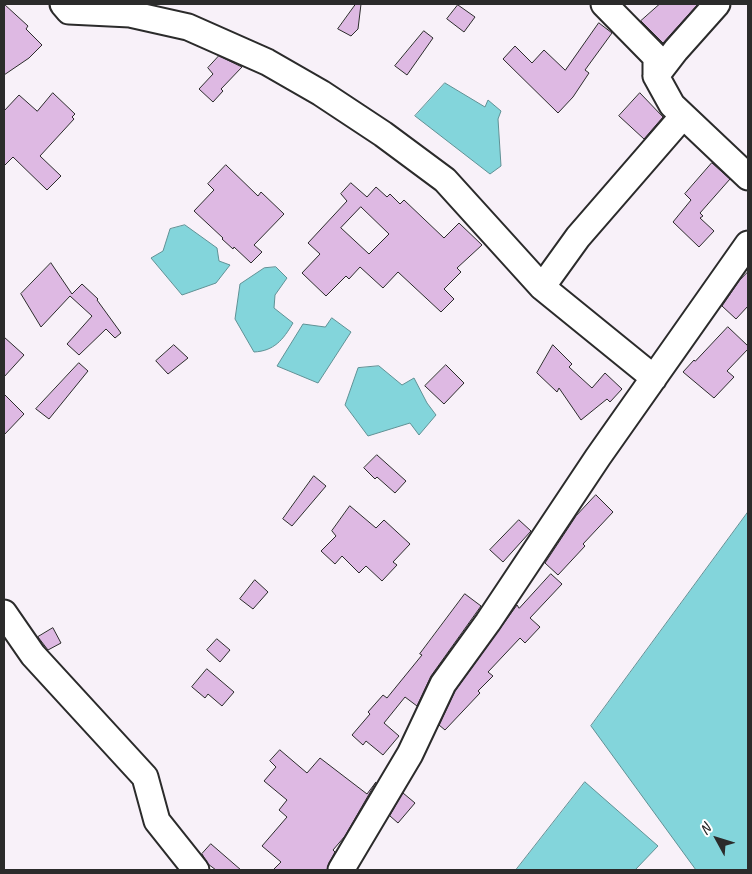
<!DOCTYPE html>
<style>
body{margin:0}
#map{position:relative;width:752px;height:874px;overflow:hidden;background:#f8f1f9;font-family:Caveat,sans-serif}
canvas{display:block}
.frame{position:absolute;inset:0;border:5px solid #2b2b2b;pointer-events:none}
.north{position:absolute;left:692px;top:814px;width:50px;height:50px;-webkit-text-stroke:4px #fff;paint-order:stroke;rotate:309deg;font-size:14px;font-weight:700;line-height:20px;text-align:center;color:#2b2b2b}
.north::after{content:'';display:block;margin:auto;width:18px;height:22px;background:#2b2b2b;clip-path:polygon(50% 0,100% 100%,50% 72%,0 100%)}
</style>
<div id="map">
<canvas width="752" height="874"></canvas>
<div class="frame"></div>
<div class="north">N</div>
</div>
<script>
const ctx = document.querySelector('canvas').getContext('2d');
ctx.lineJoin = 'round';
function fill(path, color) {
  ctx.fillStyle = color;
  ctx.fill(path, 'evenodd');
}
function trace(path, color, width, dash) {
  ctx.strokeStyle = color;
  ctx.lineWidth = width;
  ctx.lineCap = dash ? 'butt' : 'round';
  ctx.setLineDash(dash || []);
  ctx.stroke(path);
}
const water = new Path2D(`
 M445 83 485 107 488 100 501 111 498 119 501 166 490 174 415 116Z
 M185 225 217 248 219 261 230 265 216 283 182 295 151 258 163 251 170 229Z
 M276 267 287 278 275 295 274 308 293 323C283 340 274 351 254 352L235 319 240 284 264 268Z
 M332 318 351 332 318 383 277 366 303 324 325 327Z
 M379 366 402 385 414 378 427 403 436 415 419 435 410 423 368 436 345 405 358 368Z
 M748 512V870H696L591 726Z
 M585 782 658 846 635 870H516Z`);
fill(water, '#83d5db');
trace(water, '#609195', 1);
const building = new Path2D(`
 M4 4 28 26 26 29 42 45 29 58 4 75Z
 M356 4H361L358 29 351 36 338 29Z
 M660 4H698L663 43 641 21Z
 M458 5 475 17 464 32 447 19Z
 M599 23 612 33 585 70 589 73 573 97 558 113 503 59 515 46 532 63 544 50 565 70Z
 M424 31 433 38 407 75 395 66Z
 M219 56 242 67 221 89 223 91 213 102 199 89 213 74 208 68Z
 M53 93 75 114 72 117 74 119 40 156 61 176 47 190 13 157 4 166V111L19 95 37 111Z
 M640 93 663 117 644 139 619 116Z
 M712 163 730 179 700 213 703 216 700 218 714 231 699 247 673 222 691 200 685 194Z
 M226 165 258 196 261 192 284 214 254 245 262 252 251 263 234 247 233 249 222 239 223 238 194 211 214 190 208 184Z
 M351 183 367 197 376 187 387 197 390 194 400 204 404 200 444 238 459 223 482 245 457 268 461 272 444 289 454 299 441 312 398 272 383 288 360 267 349 279 346 276 326 296 302 273 320 254 308 243 347 201 341 194ZM361 207 389 234 369 254 341 228Z
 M51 263 72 294 82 284 98 299 97 300 121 333 115 338 106 329 79 355 67 344 92 316 70 296 41 327 21 294Z
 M748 272V306L736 319 722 306 739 281Z
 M728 327 748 346V349L727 371 734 377 714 398 683 372 694 360 695 361Z
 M4 337 24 355 4 377Z
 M174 345 188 358 168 374 156 361Z
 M553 345 572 364 569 367 592 388 605 373 622 389 610 402 607 399 581 420 559 388 557 392 537 373Z
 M79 363 88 371 49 419 36 409Z
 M446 365 464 383 444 404 425 386Z
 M4 394 24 414 4 435Z
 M377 455 406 481 395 493 377 477 375 479 364 468Z
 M314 476 326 486 292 526 283 519Z
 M596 495 613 512 583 544 585 546 558 575 545 563 576 516Z
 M350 506 376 528 384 520 410 544 393 562 397 565 382 581 366 566 359 573 342 556 335 564 321 551 336 536 332 531Z
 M519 520 531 531 503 562 490 550Z
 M551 574 562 584 530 618 540 627 525 643 520 638 488 672 493 676 478 691 480 693 445 730 439 725 455 691 517 605 519 608Z
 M255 580 268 592 253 609 240 599Z
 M465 594 481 606 431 676 417 706 405 697 384 723 399 736 383 755 366 741 363 745 352 735 370 714 368 712 383 695 387 698 422 655 420 654Z
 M53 628 61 643 48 650 38 637Z
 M217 639 230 650 220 662 207 650Z
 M207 669 234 692 222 706 208 694 205 698 192 687Z
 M280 750 307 773 320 758 367 794 376 782 345 836 333 850 335 852 329 863 327 870H273L281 862 262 846 287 817 279 810 287 800 264 781 276 767 270 761Z
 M403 793 415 803 398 823 390 816Z
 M211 844 241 870H216L208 864 202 854Z`);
fill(building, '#deb9e3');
trace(building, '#2b2b2b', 1);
const minor = new Path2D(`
 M63 4 69 11 130 14 188 27 267 62 321 93 383 134 445 180 542 287
 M604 4 656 57V76
 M717 4 676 50 656 76 672 105 748 177
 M654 378 542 287 578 237 683 116
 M4 613 33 655 145 777 157 821 196 870
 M341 870 410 754 443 684 488 622 598 457 748 244`);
trace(minor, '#2b2b2b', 29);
trace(minor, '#fff', 25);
</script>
